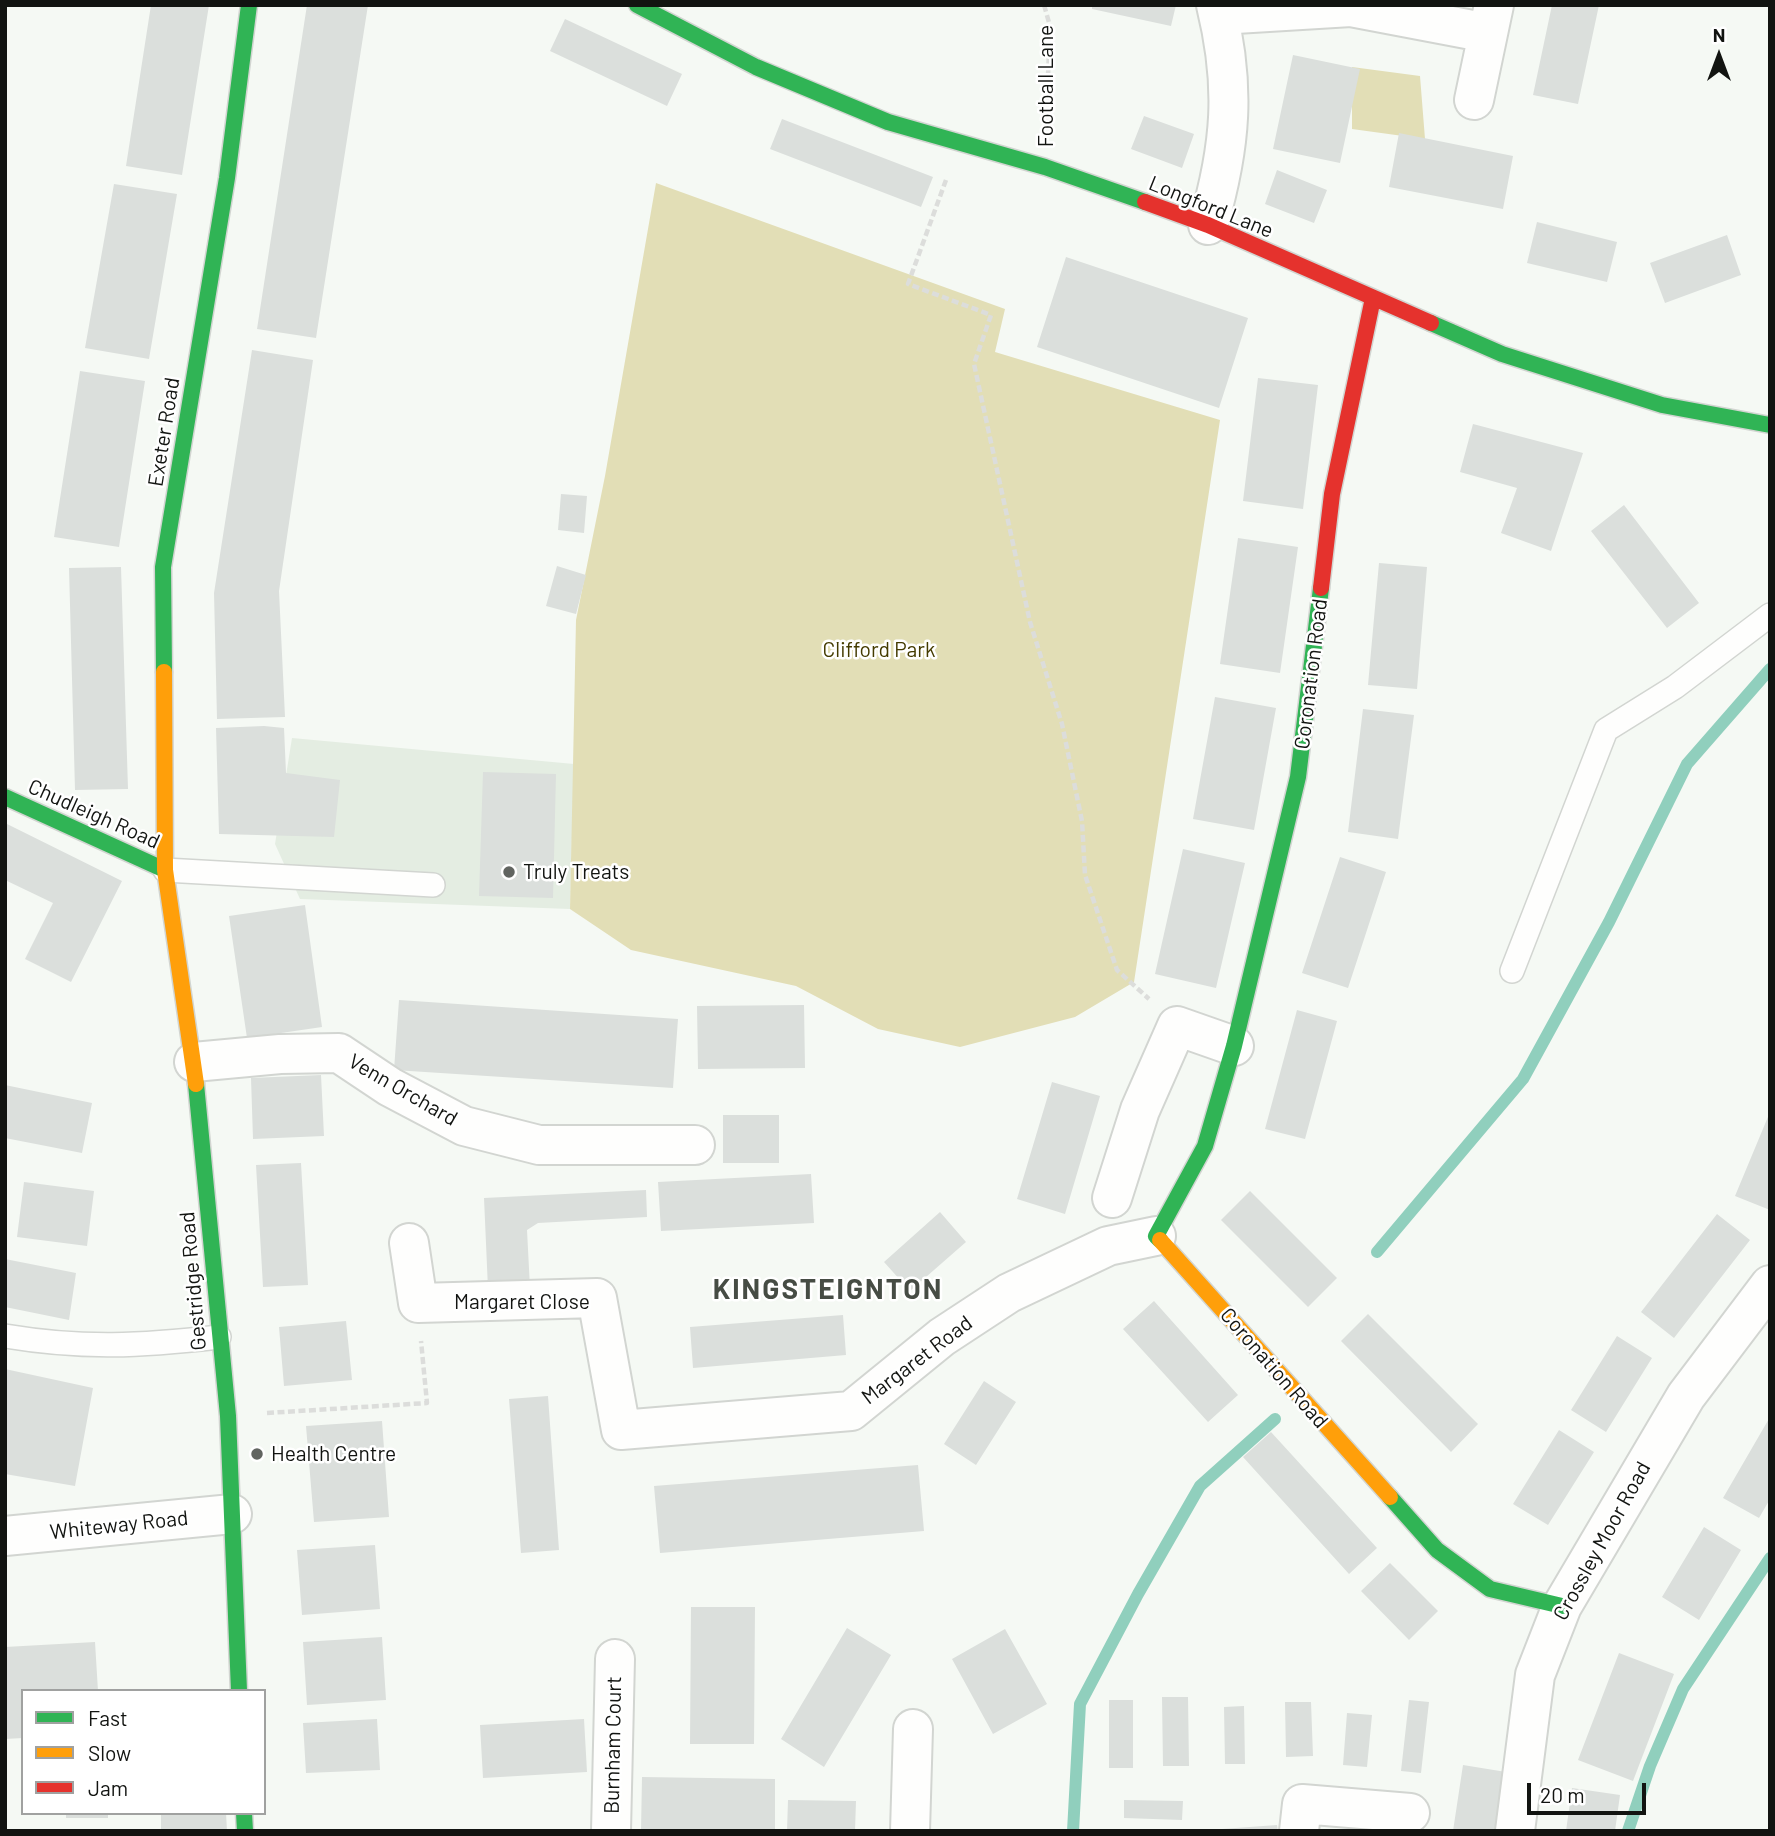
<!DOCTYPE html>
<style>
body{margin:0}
#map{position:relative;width:1775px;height:1836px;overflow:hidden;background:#f5f9f4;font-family:Barlow,sans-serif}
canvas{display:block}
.frame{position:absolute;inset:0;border:7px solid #121411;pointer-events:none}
.legend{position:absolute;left:21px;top:1689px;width:245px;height:126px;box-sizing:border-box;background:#fff;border:2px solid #a0a1a0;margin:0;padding:9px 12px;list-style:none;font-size:21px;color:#121411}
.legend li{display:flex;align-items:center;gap:14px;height:35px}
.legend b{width:35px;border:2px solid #a0a1a0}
.north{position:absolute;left:1684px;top:21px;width:70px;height:70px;-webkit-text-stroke:5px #fff;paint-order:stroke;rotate:0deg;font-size:19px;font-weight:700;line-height:28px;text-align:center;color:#121411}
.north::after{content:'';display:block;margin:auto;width:24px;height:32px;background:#121411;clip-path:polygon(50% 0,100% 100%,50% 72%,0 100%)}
.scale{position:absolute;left:1527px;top:1783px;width:119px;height:32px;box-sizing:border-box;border:4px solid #121411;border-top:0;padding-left:9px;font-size:21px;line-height:24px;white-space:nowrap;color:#121411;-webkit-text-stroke:5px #fff;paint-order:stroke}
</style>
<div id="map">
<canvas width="1775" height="1836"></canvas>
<div class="frame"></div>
<ul class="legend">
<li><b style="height:9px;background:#30b455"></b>Fast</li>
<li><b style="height:9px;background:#ff9f0a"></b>Slow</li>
<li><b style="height:9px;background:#e5322d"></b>Jam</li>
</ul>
<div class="north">N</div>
<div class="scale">20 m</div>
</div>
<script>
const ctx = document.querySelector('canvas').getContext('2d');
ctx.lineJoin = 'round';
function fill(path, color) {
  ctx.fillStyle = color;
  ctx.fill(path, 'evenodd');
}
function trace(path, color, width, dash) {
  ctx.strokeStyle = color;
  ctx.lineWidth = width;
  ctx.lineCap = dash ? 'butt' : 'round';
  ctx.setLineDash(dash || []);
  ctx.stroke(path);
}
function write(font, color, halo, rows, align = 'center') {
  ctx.font = font + ' Barlow,sans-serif';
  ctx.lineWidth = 5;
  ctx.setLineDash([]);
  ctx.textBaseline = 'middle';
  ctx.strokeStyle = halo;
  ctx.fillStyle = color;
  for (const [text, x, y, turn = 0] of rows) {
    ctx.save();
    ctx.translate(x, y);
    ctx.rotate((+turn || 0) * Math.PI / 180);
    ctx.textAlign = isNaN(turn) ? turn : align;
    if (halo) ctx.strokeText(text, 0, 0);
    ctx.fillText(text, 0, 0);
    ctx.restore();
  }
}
fill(new Path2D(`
 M292 738 574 764 570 909 300 899 275 844Z`), '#e4ede2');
fill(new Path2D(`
 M1352 67 1420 76 1425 139 1352 129Z
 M656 183 1005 309 995 352 1220 420 1134 982 1075 1017 960 1047 878 1029 796 986 631 950 570 909 576 620 605 476Z`), '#e2deb6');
trace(new Path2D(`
 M1377 1252 1523 1079 1609 922 1687 764 1770 669
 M1073 1831 1080 1704 1138 1594 1200 1486 1275 1419
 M1628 1831 1650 1766 1683 1689 1770 1558`), '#90cfbd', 12);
fill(new Path2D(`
 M151 5H209L182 175 126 166Z
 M307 5H368L316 338 257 329Z
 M1092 5H1176L1171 26 1092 9Z
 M1552 5H1599L1578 104 1533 95Z
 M565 19 682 74 667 106 550 51Z
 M1293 55 1360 69 1340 163 1273 149Z
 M1144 116 1194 134 1182 168 1131 149Z
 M782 119 933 177 921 207 770 149Z
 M1399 133 1513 156 1503 209 1389 187Z
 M1277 170 1327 190 1314 223 1265 204Z
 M114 184 177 194 149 359 85 348Z
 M1537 222 1617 242 1607 282 1527 263Z
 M1727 235 1741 275 1665 303 1650 263Z
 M1066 257 1248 318 1219 408 1037 347Z
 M252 350 313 360 279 591 285 717 217 719 214 593Z
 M80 371 145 381 119 547 54 537Z
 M1258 378 1318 385 1303 509 1243 501Z
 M1473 424 1583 453 1551 551 1501 533 1517 488 1460 472Z
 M561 494 587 496 584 533 558 530Z
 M1624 505 1699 603 1667 628 1591 531Z
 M1238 538 1298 547 1280 673 1220 664Z
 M1379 563 1427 567 1417 689 1368 685Z
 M557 566 586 575 576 614 546 606Z
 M121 567 128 789 75 790 69 568Z
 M1215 697 1276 708 1254 830 1193 819Z
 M1363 709 1414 715 1398 839 1348 832Z
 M264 726 284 728 286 773 340 780 334 837 219 834 216 728Z
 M483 772 556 774 553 898 479 896Z
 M5 823 122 881 71 982 25 959 53 903 5 880Z
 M1183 849 1245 863 1216 988 1155 974Z
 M1340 857 1386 872 1348 988 1302 973Z
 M305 905 322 1027 247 1038 229 916Z
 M399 1000 678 1019 673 1088 394 1070Z
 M804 1005 805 1068 698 1069 697 1006Z
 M1297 1010 1337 1021 1305 1139 1265 1129Z
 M321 1075 324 1136 253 1139 251 1078Z
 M1052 1082 1100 1096 1065 1214 1017 1199Z
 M5 1085 92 1103 82 1153 5 1138Z
 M1770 1112V1210L1735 1196Z
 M723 1115H779V1163H723Z
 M301 1163 308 1285 263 1287 256 1165Z
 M811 1174 814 1223 661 1231 658 1182Z
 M24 1182 94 1191 87 1246 17 1237Z
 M646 1190 647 1217 538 1223 527 1230 530 1288 488 1289 484 1198Z
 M1250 1191 1337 1278 1308 1307 1221 1220Z
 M940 1212 966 1242 910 1291 884 1262Z
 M1717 1214 1750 1240 1674 1338 1641 1312Z
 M5 1259 76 1273 69 1320 5 1307Z
 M1154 1301 1238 1395 1208 1422 1123 1329Z
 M1368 1314 1478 1424 1451 1452 1341 1341Z
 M843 1315 846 1355 693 1368 690 1327Z
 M346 1321 352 1380 284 1386 279 1327Z
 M1617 1336 1652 1358 1606 1432 1571 1410Z
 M5 1369 93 1388 75 1486 5 1474Z
 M984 1381 1016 1402 976 1465 944 1444Z
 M548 1396 559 1550 521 1553 509 1399Z
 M1770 1417V1499L1759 1518 1723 1498Z
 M382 1421 389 1517 314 1522 306 1426Z
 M1559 1430 1594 1452 1548 1525 1513 1504Z
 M1271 1432 1377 1548 1349 1574 1243 1457Z
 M918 1465 924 1531 660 1553 654 1486Z
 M1704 1527 1741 1550 1699 1620 1662 1597Z
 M375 1545 380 1609 302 1615 297 1550Z
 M1390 1563 1438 1611 1409 1640 1361 1591Z
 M691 1607H755L754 1744H690Z
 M847 1628 891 1655 824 1767 781 1739Z
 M1005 1629 1047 1704 993 1734 952 1659Z
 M382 1637 386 1700 307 1705 303 1642Z
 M95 1642 98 1691H23V1738L5 1739V1647Z
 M1619 1653 1674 1674 1633 1781 1578 1760Z
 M1162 1697H1188L1189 1766H1163Z
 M1109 1700H1133V1768H1109Z
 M1409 1700 1429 1702 1421 1773 1401 1771Z
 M1285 1702H1311L1313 1756 1286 1757Z
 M1244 1706 1245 1764H1225L1224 1707Z
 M1347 1713 1372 1715 1367 1767 1343 1765Z
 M377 1719 380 1770 306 1773 303 1723Z
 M584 1719 587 1772 483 1778 480 1725Z
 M1463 1765 1506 1772 1497 1831H1453Z
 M642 1777 775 1779V1831H641Z
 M1572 1788 1620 1795 1615 1831H1566Z
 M788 1800 856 1801 855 1831H787Z
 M1124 1800 1183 1801 1182 1820 1124 1818Z
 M66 1813H108V1818H66Z
 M161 1813H226L227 1831H161Z
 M1277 1825 1278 1831H1222V1829Z`), '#dbdfdc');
const lane = new Path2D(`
 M165 870 433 885
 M1512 971 1606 730 1675 687 1770 615
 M5 1336C83 1349 141 1346 219 1337`);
const street = new Path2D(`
 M1219 15 1351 7 1488 33
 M1474 100 1494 5
 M1208 225C1231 146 1236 86 1216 5
 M194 1062 280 1054 339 1053 390 1087 464 1126 539 1145H695
 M1112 1198 1140 1110 1177 1026 1234 1046
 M409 1243 418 1303 597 1298 621 1430 851 1411 942 1337 1009 1293 1108 1246 1156 1236
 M5 1536 232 1514
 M611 1831 615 1659
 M910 1831 913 1729
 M1299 1831 1302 1804 1410 1813
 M1515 1831 1535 1675 1562 1606 1686 1396 1770 1285`);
const fast = new Path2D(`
 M637 5 756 67 888 122 1045 167 1145 202
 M1431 323 1502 354 1662 405 1770 425
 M164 672 163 567 227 178 249 5
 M5 797 165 870
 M196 1084 228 1416 239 1691
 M1160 1240 1156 1236 1205 1146 1234 1046 1298 777 1321 588
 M1390 1497 1437 1550 1490 1589 1562 1606
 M244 1813 245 1831`);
const slow = new Path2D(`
 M164 672 165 870 196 1084
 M1160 1240 1390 1497`);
const jam = new Path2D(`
 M1145 202 1208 225 1431 323
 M1321 588 1332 494 1373 298`);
trace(lane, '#d2d5d1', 26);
trace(street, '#d2d5d1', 42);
trace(fast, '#d2d5d1', 19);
trace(slow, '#d2d5d1', 19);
trace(jam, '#d2d5d1', 19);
trace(new Path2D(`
 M1044 5 1050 26 1046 128
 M946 180 908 284 991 315 974 364 1030 622 1062 724 1082 821 1085 875 1117 970 1149 999
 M267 1413 427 1403 421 1341`), '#dcdddb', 4.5, [7, 3.5]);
trace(lane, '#fefefd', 23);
trace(street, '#fefefd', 38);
trace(fast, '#30b455', 16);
trace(slow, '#ff9f0a', 16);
trace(jam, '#e5322d', 16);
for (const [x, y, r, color] of [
 [509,872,7,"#616460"],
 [257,1454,7,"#616460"]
]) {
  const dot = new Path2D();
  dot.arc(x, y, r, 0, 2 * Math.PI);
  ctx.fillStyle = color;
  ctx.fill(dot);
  trace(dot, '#fff', 2.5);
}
write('21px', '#121411', '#fff', [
 ["Football Lane",1046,86,-90],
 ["Longford Lane",1211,207,22],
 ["Exeter Road",164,432,-81],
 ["Coronation Road",1311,674,-83],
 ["Chudleigh Road",94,814,24],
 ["Venn Orchard",403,1090,30],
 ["Gestridge Road",193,1281,-95],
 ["Margaret Close",522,1302],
 ["Margaret Road",917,1360,-37],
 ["Coronation Road",1274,1368,49],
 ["Whiteway Road",119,1525,-6],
 ["Crossley Moor Road",1602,1541,-61],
 ["Burnham Court",613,1745,-89]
]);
write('21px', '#443b00', '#fff', [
 ["Clifford Park",879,650]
]);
write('21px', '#121411', '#fff', [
 ["Truly Treats",523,872],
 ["Health Centre",271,1454]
], 'left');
ctx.letterSpacing = '2px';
write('bold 28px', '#464c44', '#fff', [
 ["KINGSTEIGNTON",828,1290]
]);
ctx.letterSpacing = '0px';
</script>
